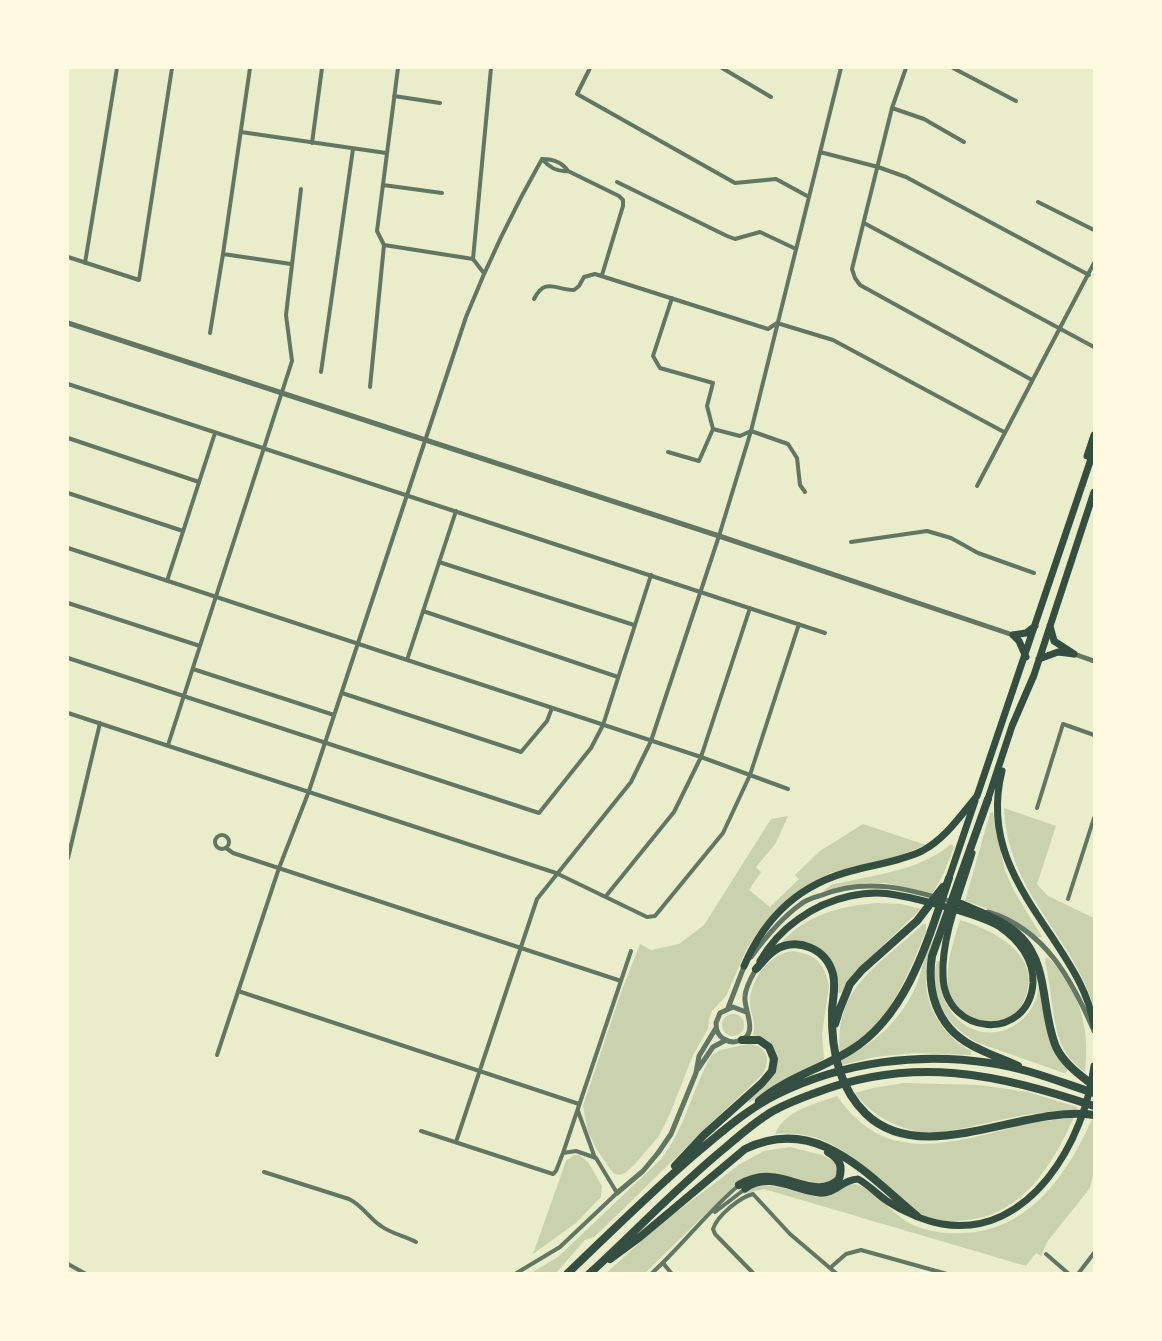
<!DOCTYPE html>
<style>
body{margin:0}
#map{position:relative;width:1162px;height:1341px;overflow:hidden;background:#e9edc9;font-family:"Source Sans 3",sans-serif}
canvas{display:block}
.frame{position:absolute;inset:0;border:69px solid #fefae0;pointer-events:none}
</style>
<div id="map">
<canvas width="1162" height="1341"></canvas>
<div class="frame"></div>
</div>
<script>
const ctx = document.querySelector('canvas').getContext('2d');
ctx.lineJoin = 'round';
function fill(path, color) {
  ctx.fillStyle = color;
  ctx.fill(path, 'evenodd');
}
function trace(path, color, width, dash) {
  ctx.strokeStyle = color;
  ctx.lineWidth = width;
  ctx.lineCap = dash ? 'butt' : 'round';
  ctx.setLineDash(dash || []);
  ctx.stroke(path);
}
fill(new Path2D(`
 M1004 808 1056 826 1037 884 1048 896 1094 918V1008C1072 933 1008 895 1004 808Z
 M993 812 1005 871 1014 891 1042 937H1035C1015 918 992 910 965 901L990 813Z
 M788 816 776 843 756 867 761 872 749 890 770 907 799 879 795 875 820 851 863 824 926 845 887 860 830 873 791 896 775 910 747 948 726 996 712 1011 709 1019 708 1029 693 1055 669 1116 659 1136 634 1165 625 1173 619 1175 613 1173 597 1150 588 1132 583 1106 620 995 640 944 651 950 679 944 704 925 771 819Z
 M951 844 954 847 944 873 932 894 886 883H865L823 891 831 885C870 875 919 872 951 844Z
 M878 903 902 904 921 909 857 970 841 993H837L836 982 815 949 781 943C805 915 843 905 878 903Z
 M960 920C991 929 1039 953 1027 992 1024 1003 1018 1013 1008 1018 997 1023 984 1022 973 1018 932 1003 951 950 960 920Z
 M923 924H926V931C905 981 890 1025 840 1053 834 985 881 965 923 924Z
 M934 938C934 952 927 965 926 979 925 1008 946 1039 971 1051V1055L915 1053 875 1057 842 1065 841 1059C875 1044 901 1020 916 986 922 971 925 951 934 938Z
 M793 951C816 955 824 962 829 986L822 1034 824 1059 750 1102 748 1098 777 1059C774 1046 767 1037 753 1035 757 1023 750 1014 750 1002 751 978 769 954 793 951Z
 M1046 957C1054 962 1060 970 1065 978 1084 1007 1089 1038 1085 1072 1077 1066 1070 1060 1065 1051 1052 1030 1052 988 1045 962Z
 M937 961H940C941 975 940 990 946 1003 970 1051 1033 1037 1039 985L1047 1021 1067 1067V1072L1064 1073 978 1043C948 1027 927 996 937 961Z
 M722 1025a11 11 0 1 1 22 0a11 11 0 1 1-22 0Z
 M749 1044C767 1046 772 1060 762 1075L710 1124 613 1219 594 1237 585 1240 556 1273 529 1274 558 1257 661 1159C686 1128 692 1088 712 1055L720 1050Z
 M903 1083 979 1085 1028 1092 1077 1107 1076 1110C1029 1110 980 1126 934 1134 903 1131 874 1119 855 1093L873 1088Z
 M837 1096C887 1169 954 1141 1024 1125 1040 1121 1057 1120 1074 1117 1053 1164 1023 1214 968 1220 953 1222 936 1222 923 1215 867 1185 850 1128 775 1134 785 1110 815 1104 837 1096Z
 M1092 1119 1094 1120V1170L1090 1188 1047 1242 1041 1256 1036 1253 1026 1266 764 1189 742 1194C763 1178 784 1189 807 1194 812 1196 820 1198 825 1197 837 1196 847 1180 858 1185 879 1193 892 1215 913 1225 930 1232 945 1234 962 1233 1028 1232 1068 1174 1092 1119Z
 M790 1147 822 1155 836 1162 838 1175 828 1184H736L645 1273 605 1274 662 1223 740 1164 764 1151Z
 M574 1155H579L588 1162 602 1186 601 1197 576 1223 533 1254 566 1161Z`), '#cad2ad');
trace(new Path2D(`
 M250 68 223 254 291 264
 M590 68 577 94 735 183 776 179 809 197
 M722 68 771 97
 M906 68 892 108 852 269 855 278 860 285 1032 380
 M953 68 1016 101
 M394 96 440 103
 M892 108 924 119 964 142
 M241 132 386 153
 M312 143 322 68
 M820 152 878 167 906 177 1089 275
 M542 159C553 159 562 162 568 171L619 196 623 200V206L602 275
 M543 160C549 167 558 172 568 171
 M617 182 727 236 735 239 760 232 796 249
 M383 185 442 193
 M1038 202 1094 230
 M864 223 1094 347
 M384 245 473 259
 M68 257 139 280 172 68
 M85 263 117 68
 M483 272 473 259 491 68
 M672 298 653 356 660 368 713 383 707 406 713 429 740 436 751 431 788 444 797 458 800 485 805 492
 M534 299C545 277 556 290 574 290L579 286 584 277 595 274 768 329 777 323 833 340 1004 432
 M210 333 223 254
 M321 372 353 149
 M68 384 825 633
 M370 387 384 245 377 231 398 68
 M68 438 199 482
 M668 452 699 461 713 429
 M977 486 1094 263
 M68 493 183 531
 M851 542 927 531 951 538 978 553 1034 573
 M68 548 701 757 788 789
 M439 562 634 625
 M167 581 215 433
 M68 603 200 646
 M423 611 618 677
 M68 658 539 813 591 748 603 725 651 575
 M407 660 456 511
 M193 669 334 715
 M342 693 521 752 547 721 552 708
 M68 713 556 873 647 917 655 916 723 833 750 775 799 624
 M168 745 292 361 286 315 301 189
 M1037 808 1063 724 1094 735
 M215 842a7 7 0 1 1 14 0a7 7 0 1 1-14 0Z
 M226 848 233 853 621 981
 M68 858 100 723
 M606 896 674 812 701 757 750 608
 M1068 899 1094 818
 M238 991 579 1104
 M217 1055 279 868 309 791 466 317C488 262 513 210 542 159
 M578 1111 595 1158
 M421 1131 553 1174 556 1171 563 1153 631 951
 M456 1142 537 899 631 782 651 741 719 536 751 431 841 68
 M264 1172 349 1199C363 1206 369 1218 381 1226 392 1234 405 1236 416 1242
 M715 1212 745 1189
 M1046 1254 1069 1274
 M663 1263 672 1274
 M68 1264 86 1274
 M830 1268 846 1254 861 1250 947 1274
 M515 1274 560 1247 617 1193 596 1158 576 1151 563 1153
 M651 1274C682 1246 707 1212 739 1185
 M754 1274 715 1234 713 1229C717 1216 740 1197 753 1194L790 1234 837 1274
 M1078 1274 1094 1253`), '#617663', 4);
trace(new Path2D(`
 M68 323 719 536 1013 635
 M1074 654 1094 661
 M988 912C1045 929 1072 980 1094 1031
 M751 957C765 938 781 918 801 904 807 899 816 897 822 895 867 877 909 889 953 902
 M728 1008 745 964
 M746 1012 733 1007 720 1013 716 1023C716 1030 718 1036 724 1039 729 1042 733 1043 738 1041 761 1035 743 1010 745 996 746 986 751 978 756 969
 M698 1069 713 1047 726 1040
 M617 1193 643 1171 658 1153 671 1134 696 1073 699 1056 716 1028`), '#617663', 5);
trace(new Path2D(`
 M1087 456 1094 435
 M1050 626 1054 641 1074 654
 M1013 635 1019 641 1026 657
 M1013 635 1026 633 1035 626
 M1039 659 1058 652 1074 654
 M1033 678 1094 492
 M1002 771C985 839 1017 885 1054 940 1071 966 1089 993 1094 1026
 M987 802 1012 726 1034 675
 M949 878 975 801
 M760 961C779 928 813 904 850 896 864 893 882 892 896 895 920 899 980 915 1000 927 1019 940 1034 960 1033 983 1029 1042 945 1037 943 976 941 937 961 890 972 853
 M744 966C766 915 801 883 855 870 877 864 901 861 922 851 945 839 961 815 977 796L1094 450
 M745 1189C768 1171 795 1191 819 1193 835 1195 843 1179 858 1179 869 1185 877 1194 887 1201 902 1211 924 1221 942 1224 1030 1239 1085 1140 1094 1066`), '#344e41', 7);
trace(new Path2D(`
 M988 799 932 956C926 996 940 1032 979 1049 991 1055 1005 1060 1018 1066
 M961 904C982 913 1006 921 1022 938 1049 967 1041 1011 1056 1047 1064 1064 1080 1075 1094 1086
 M756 969C762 963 767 955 775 950 797 937 826 948 833 974 836 986 833 998 832 1010 831 1047 838 1087 866 1114 923 1169 1025 1104 1094 1115
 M835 1024 839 1011 850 984 862 970 917 921 943 887
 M759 1101C786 1078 821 1069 851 1050 908 1015 929 937 949 878
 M675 1166 704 1135 762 1083 772 1071 774 1059 769 1047 759 1040H742
 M739 1185C749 1179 760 1176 771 1177 793 1178 821 1198 839 1179 843 1166 840 1159 828 1152
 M610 1259 640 1237 745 1149C817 1114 866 1174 917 1216
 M567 1274C611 1232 654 1189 700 1150 724 1130 749 1108 778 1094 843 1062 919 1052 990 1063 1026 1068 1060 1082 1094 1093
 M589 1274C635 1232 678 1186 726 1147 741 1134 756 1121 773 1111 786 1104 801 1098 815 1093 914 1055 997 1074 1094 1106`), '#344e41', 8);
</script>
